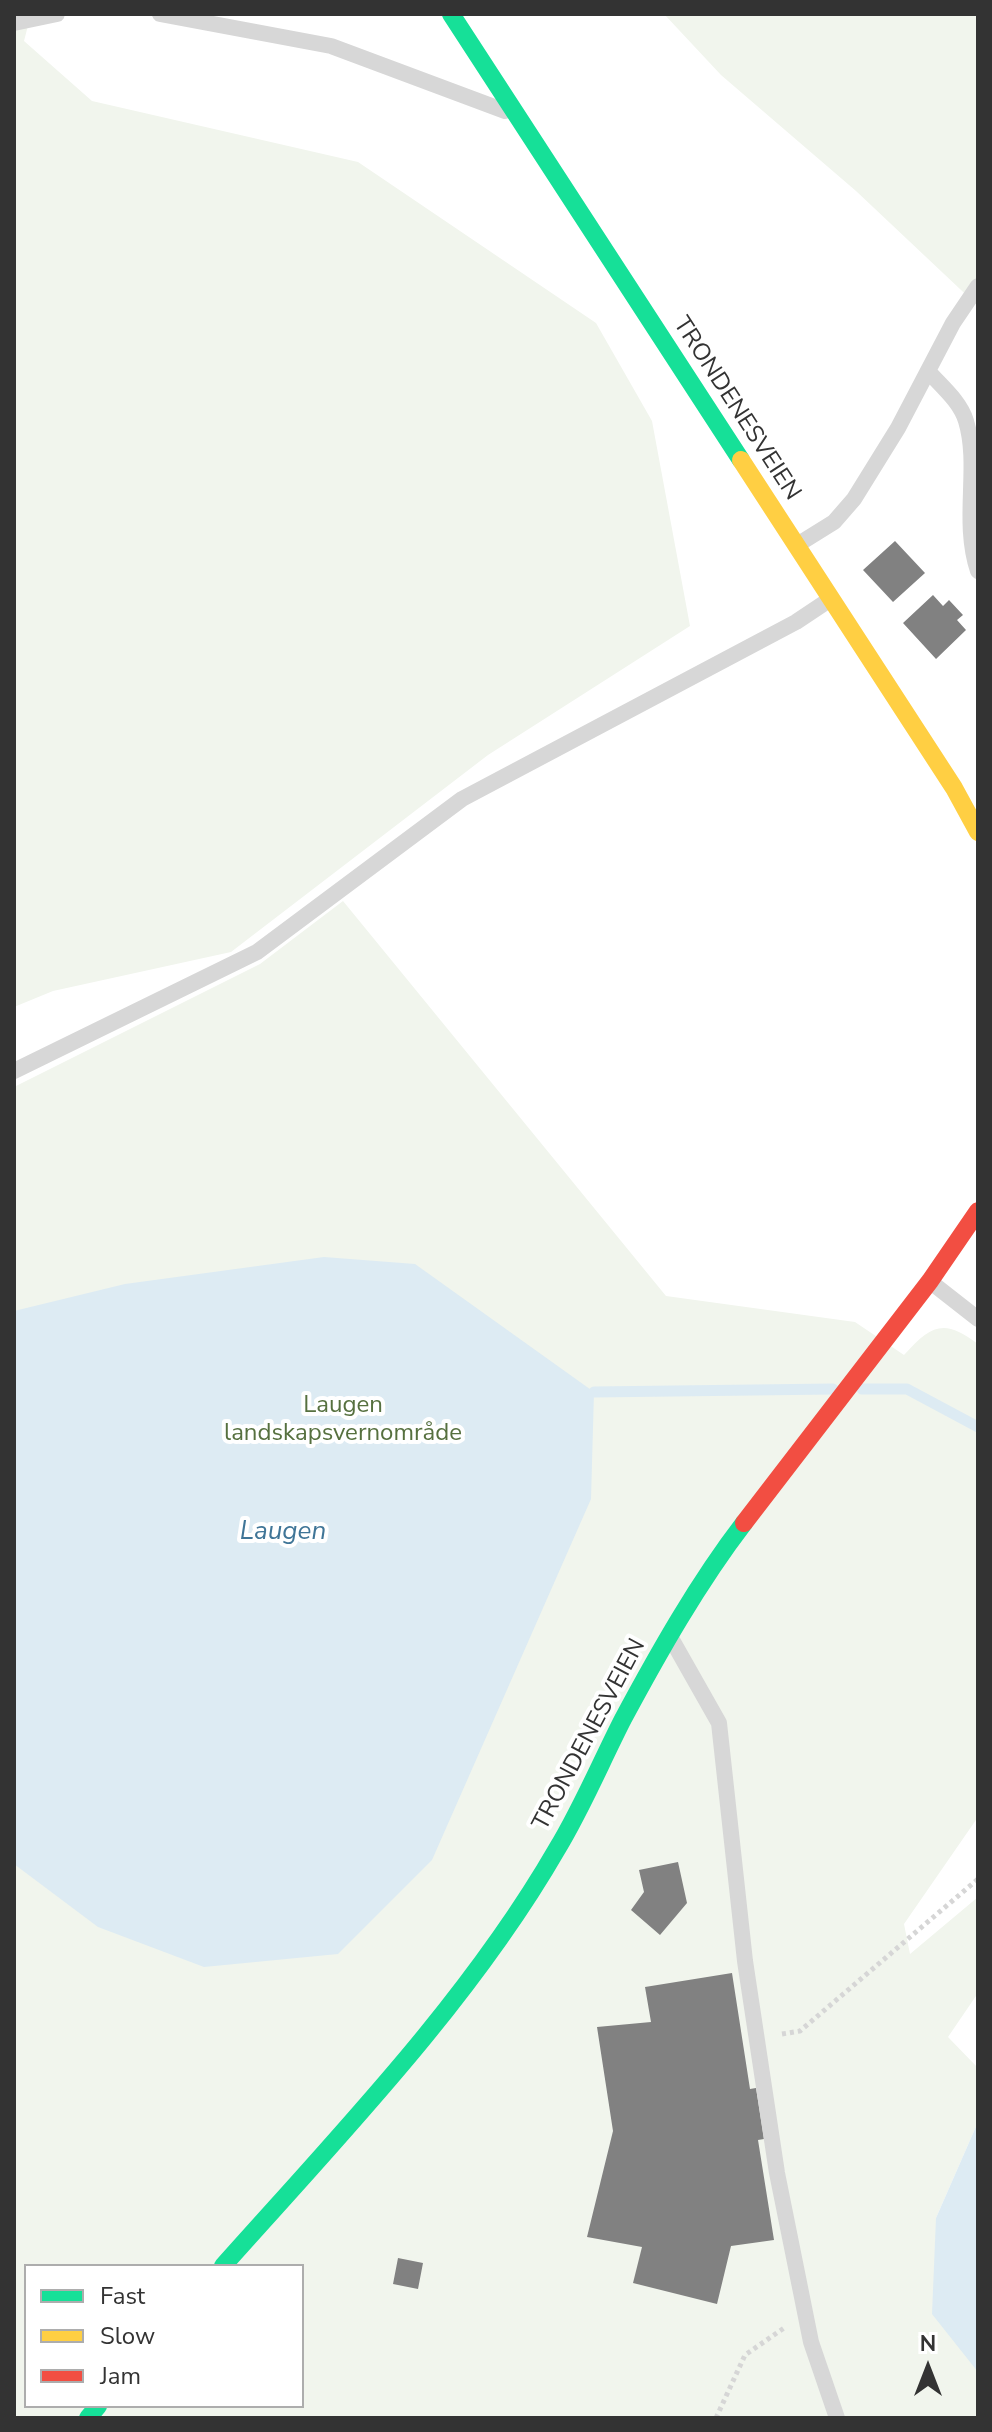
<!DOCTYPE html>
<meta charset="utf-8">
<style>
body{margin:0}
#map{position:relative;width:992px;height:2432px;overflow:hidden;background:#fff;font-family:"Nunito Sans",sans-serif}
canvas{display:block}
.frame{position:absolute;inset:0;border:16px solid #333;pointer-events:none}
.legend{position:absolute;left:24px;top:2264px;width:280px;height:144px;box-sizing:border-box;background:#fff;border:2px solid #adadad;margin:0;padding:10px 14px;list-style:none;font-size:24px;color:#333}
.legend li{display:flex;align-items:center;gap:16px;height:40px}
.legend b{width:40px;border:2px solid #adadad}
.north{position:absolute;left:888px;top:2328px;width:80px;height:80px;-webkit-text-stroke:6px #fff;paint-order:stroke;rotate:0deg;font-size:22px;font-weight:700;line-height:32px;text-align:center;color:#333}
.north::after{content:'';display:block;margin:auto;width:28px;height:36px;background:#333;clip-path:polygon(50% 0,100% 100%,50% 72%,0 100%)}
</style>
<div id="map">
<canvas width="992" height="2432"></canvas>
<div class="frame"></div>
<ul class="legend">
<li><b style="height:10px;background:#16e098"></b>Fast</li>
<li><b style="height:10px;background:#ffcf43"></b>Slow</li>
<li><b style="height:10px;background:#f24e42"></b>Jam</li>
</ul>
<div class="north">N</div>
</div>
<script>
const ctx = document.querySelector('canvas').getContext('2d');
ctx.lineJoin = 'round';
function fill(path, color) {
  ctx.fillStyle = color;
  ctx.fill(path, 'evenodd');
}
function trace(path, color, width, dash) {
  ctx.strokeStyle = color;
  ctx.lineWidth = width;
  ctx.lineCap = dash ? 'butt' : 'round';
  ctx.setLineDash(dash || []);
  ctx.stroke(path);
}
function write(font, color, halo, rows, align = 'center') {
  ctx.font = font + ' "Nunito Sans",sans-serif';
  ctx.lineWidth = 8;
  ctx.setLineDash([]);
  ctx.textBaseline = 'middle';
  ctx.strokeStyle = halo;
  ctx.fillStyle = color;
  for (const [text, x, y, turn = 0] of rows) {
    ctx.save();
    ctx.translate(x, y);
    ctx.rotate((+turn || 0) * Math.PI / 180);
    ctx.textAlign = isNaN(turn) ? turn : align;
    if (halo) ctx.strokeText(text, 0, 0);
    ctx.fillText(text, 0, 0);
    ctx.restore();
  }
}
fill(new Path2D(`
 M14 14H31L24 41 92 101 358 162 596 323 652 421 690 626 488 755 231 952 53 991 14 1007Z
 M664 14H978V306L856 191 721 75Z
 M343 901 666 1296 855 1322 904 1355C931 1325 944 1318 978 1344V1817L904 1924 910 1954 978 1897V1993L948 2037 978 2068V2122L936 2218 978 2362V2418H14V1087L260 964ZM26 2266H302V2406H26Z`), '#f1f5ed');
fill(new Path2D(`
 M324 1257 415 1264 594 1392 591 1499 432 1860 338 1954 204 1967 98 1927 14 1864V1311L125 1284Z
 M978 2122V2372L932 2314 936 2218Z`), '#ddebf3');
trace(new Path2D(`
 M862 1389H907L978 1427
 M594 1392 833 1389`), '#ddebf3', 11);
fill(new Path2D(`
 M895 541 925 573 893 602 863 570Z
 M933 595 943 606 949 600 963 615 957 620 966 630 936 659 903 623Z
 M678 1862 687 1903 660 1935 631 1910 644 1892 639 1870Z
 M732 1973 750 2089 756 2088 764 2139 758 2140 774 2240 731 2246 717 2304 633 2283 642 2247 587 2237 613 2131 597 2027 651 2022 645 1987Z
 M398 2258 423 2263 418 2289 393 2284Z`), '#818181');
trace(new Path2D(`
 M782 2034 800 2031 978 1879
 M716 2418 745 2355 784 2328`), '#d6d6d6', 5, [4, 4]);
trace(new Path2D(`
 M160 14 331 46 505 111
 M14 23 57 14
 M928 371C941 386 960 401 966 421 980 467 961 520 978 571
 M797 545 834 522 854 499 898 428 953 323 978 286
 M14 1071 257 952 462 799 796 622 829 600
 M932 1283 978 1319
 M672 1640 719 1723 745 1961 777 2173 811 2342 837 2418`), '#d7d7d7', 16);
trace(new Path2D(`
 M451 14 741 460
 M223 2266C338 2137 470 2000 557 1849 582 1808 601 1762 623 1719 659 1652 698 1583 744 1523
 M88 2418 98 2406`), '#16e098', 18);
trace(new Path2D(`
 M741 460 954 788 978 832`), '#ffcf43', 18);
trace(new Path2D(`
 M744 1523 930 1281 978 1211`), '#f24e42', 18);
write('24px', '#333', '#fff', [
 ["TRONDENESVEIEN",736,409,57],
 ["TRONDENESVEIEN",590,1735,-62]
]);
write('24px', '#56703f', '#fff', [
 ["Laugen",343,1406],
 ["landskapsvernområde",343,1434]
]);
write('italic 26px', '#3f7597', '#fff', [
 ["Laugen",283,1533]
]);
</script>
